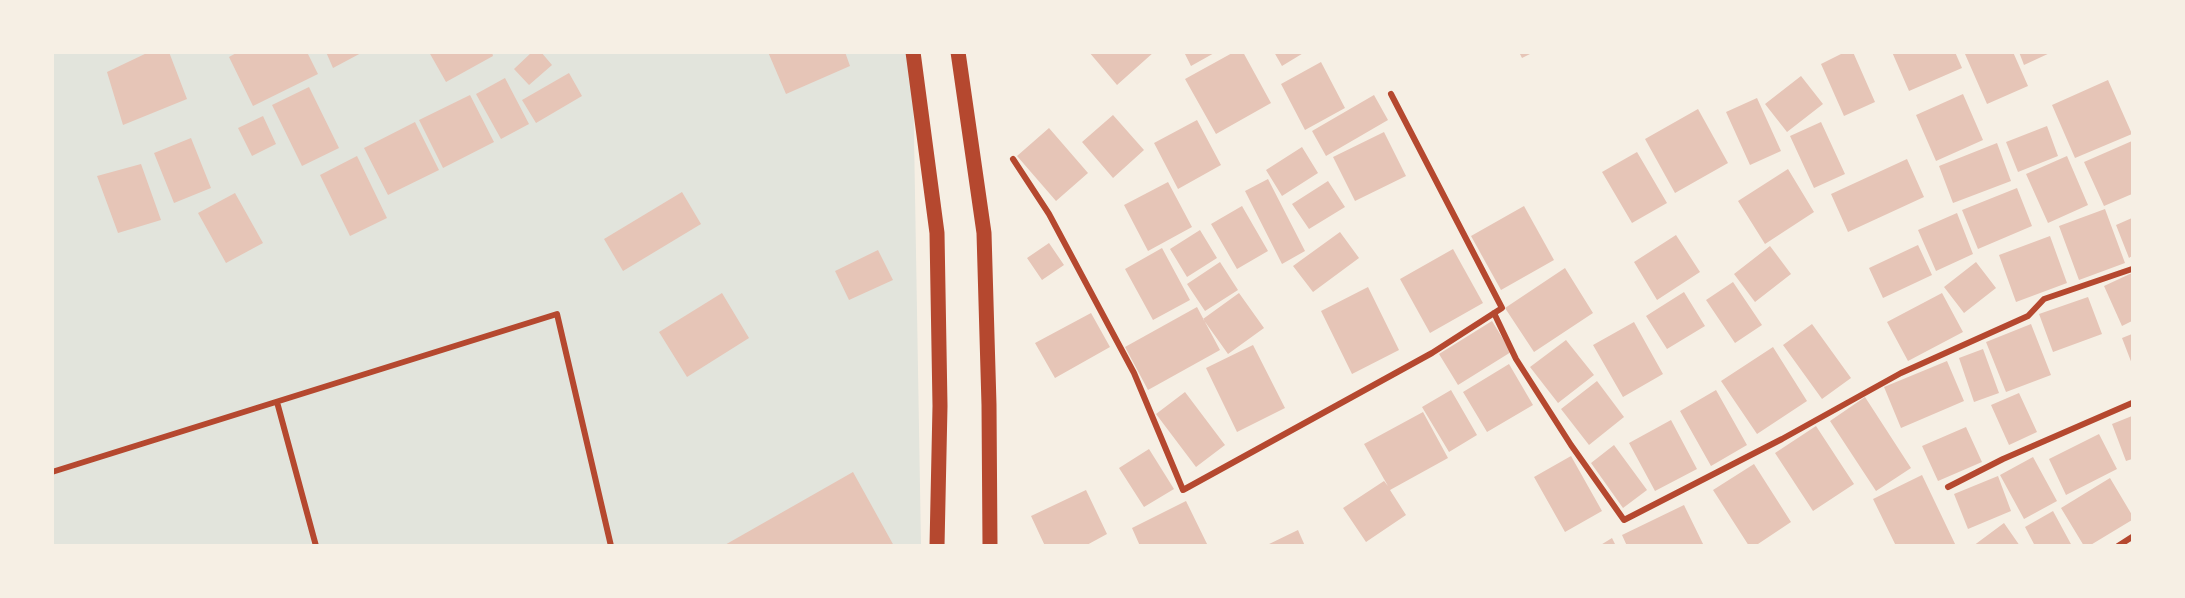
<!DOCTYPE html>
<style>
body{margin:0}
#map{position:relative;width:2185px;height:598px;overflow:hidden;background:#f6efe4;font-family:"Fira Sans",sans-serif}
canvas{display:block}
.frame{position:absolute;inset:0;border:54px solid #f6efe4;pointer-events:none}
</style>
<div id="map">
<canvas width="2185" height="598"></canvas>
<div class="frame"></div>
</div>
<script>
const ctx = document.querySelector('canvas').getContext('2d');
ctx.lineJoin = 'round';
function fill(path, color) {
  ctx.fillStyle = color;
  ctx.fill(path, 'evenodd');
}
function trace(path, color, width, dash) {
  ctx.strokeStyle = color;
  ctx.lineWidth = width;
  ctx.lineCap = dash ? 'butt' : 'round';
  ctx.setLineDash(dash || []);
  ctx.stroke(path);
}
fill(new Path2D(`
 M52 53H906L913 77 921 545H53Z`), '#e2e4dc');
fill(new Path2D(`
 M149 52H169L187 99 123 125 107 72Z
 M238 52H307L318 74 253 106 229 57Z
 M326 52H363L333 68Z
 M429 52H492L493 56 446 82Z
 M532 52H541L552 65 529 85 514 69Z
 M768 52H845L850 66 786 94Z
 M1089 52H1154L1117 85Z
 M1184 52H1216L1191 66Z
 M1234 52H1243L1271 103 1216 134 1185 79Z
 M1274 52H1305L1282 66Z
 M1519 52H1534L1522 58Z
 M1845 52H1853L1875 102 1844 116 1821 64Z
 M1892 52H1955L1962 68 1909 91Z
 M1968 52H2013L2028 86 1987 104 1965 54Z
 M2019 52H2052L2024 65Z
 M1321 62 1345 108 1305 130 1281 84Z
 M569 73 582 96 536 123 522 100Z
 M1801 76 1823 104 1787 132 1765 104Z
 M505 78 529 124 501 139 476 94Z
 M2108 80 2132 134 2075 158 2052 105Z
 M309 87 339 148 302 166 272 105Z
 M1963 94 1983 140 1936 161 1916 115Z
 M470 95 494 142 443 168 419 120Z
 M1374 95 1388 120 1326 156 1312 131Z
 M1757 98 1781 151 1750 165 1726 112Z
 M1698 109 1728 163 1675 193 1645 139Z
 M1113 115 1144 150 1113 178 1082 142Z
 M263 116 276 144 252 156 238 128Z
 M1197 120 1221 165 1178 189 1154 143Z
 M415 122 439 170 388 195 364 148Z
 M1821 122 1845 174 1814 188 1790 136Z
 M2047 126 2058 156 2018 172 2006 142Z
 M1049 128 1088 173 1056 201 1017 156Z
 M1384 132 1406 176 1355 201 1333 157Z
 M191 138 211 188 174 203 154 153Z
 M2132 141V194L2104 206 2084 162Z
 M1997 143 2011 181 1953 203 1939 166Z
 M1302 147 1318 173 1282 196 1266 170Z
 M1637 152 1667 203 1632 223 1602 172Z
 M357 156 387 218 350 236 320 175Z
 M2067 156 2088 205 2048 223 2026 174Z
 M1907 159 1924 197 1848 232 1831 194Z
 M141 164 161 220 118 233 97 176Z
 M1788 169 1814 212 1765 244 1738 201Z
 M1268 179 1305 251 1282 264 1245 191Z
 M1328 181 1345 207 1309 229 1292 204Z
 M1168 182 1192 227 1148 251 1124 205Z
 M2017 188 2032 226 1978 249 1962 210Z
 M682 192 701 224 623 271 604 239Z
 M235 193 263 243 226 263 198 213Z
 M1242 206 1268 251 1237 269 1211 224Z
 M1524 206 1554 260 1501 290 1471 236Z
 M2105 209 2125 263 2079 280 2059 226Z
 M1957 213 1973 254 1936 271 1918 230Z
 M2132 218V256L2129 258 2116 225Z
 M1200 230 1217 258 1187 277 1170 249Z
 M1340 232 1359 258 1313 292 1293 266Z
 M1676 235 1700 272 1657 300 1634 262Z
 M2050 236 2067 283 2016 302 1999 255Z
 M1049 243 1064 265 1042 280 1027 258Z
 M1918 245 1932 275 1883 298 1869 268Z
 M1770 246 1791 274 1755 302 1734 274Z
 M1162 248 1190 300 1153 320 1125 269Z
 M1453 249 1483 303 1430 333 1400 279Z
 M878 250 893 280 849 300 835 271Z
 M1220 262 1238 290 1205 311 1187 284Z
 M1976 262 1996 288 1964 313 1944 287Z
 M1565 268 1593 313 1534 352 1505 308Z
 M2132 273V321L2122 326 2104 286Z
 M1733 282 1762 325 1735 343 1706 300Z
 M1368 287 1399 350 1352 374 1321 311Z
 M1684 292 1705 326 1667 349 1646 316Z
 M722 293 749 338 687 377 659 332Z
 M1239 293 1264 328 1228 354 1203 319Z
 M1942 293 1963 332 1908 361 1887 322Z
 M2088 297 2102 334 2053 352 2039 314Z
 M1197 307 1220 350 1148 390 1125 347Z
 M1091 313 1110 347 1055 378 1035 343Z
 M1492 321 1511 352 1458 385 1439 354Z
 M1634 322 1663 374 1623 397 1593 345Z
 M1812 324 1851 378 1822 399 1783 345Z
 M2031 324 2051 375 2006 392 1986 342Z
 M2132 334V364L2122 338Z
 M1566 340 1594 375 1558 403 1530 367Z
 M1253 345 1285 408 1237 432 1206 368Z
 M1773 347 1807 401 1757 434 1721 381Z
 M1983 349 1999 393 1974 402 1959 358Z
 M1947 361 1964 401 1901 428 1884 387Z
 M1509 364 1533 405 1487 432 1463 392Z
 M1597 381 1624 417 1589 445 1561 409Z
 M1451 390 1477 435 1449 452 1422 407Z
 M1716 390 1747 445 1711 466 1680 411Z
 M1185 392 1225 445 1196 467 1156 414Z
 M2019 393 2037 432 2009 445 1991 405Z
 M1865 397 1911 468 1876 491 1830 421Z
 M1423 412 1448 458 1390 490 1406 515 1366 542 1343 508 1384 481 1388 486 1364 444Z
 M2132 416V459L2126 461 2112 424Z
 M1671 420 1697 469 1655 491 1629 443Z
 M1816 426 1854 484 1813 511 1775 453Z
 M1966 427 1982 462 1938 481 1922 446Z
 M2099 434 2117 469 2066 495 2049 459Z
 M1614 445 1647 490 1623 508 1591 463Z
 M1149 449 1174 489 1144 507 1119 468Z
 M1571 456 1602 511 1565 532 1534 477Z
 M2033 457 2057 501 2024 519 2000 475Z
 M1754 464 1791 522 1755 546H1749L1713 490Z
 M853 472 894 546H723Z
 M1922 475 1956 546H1896L1873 499Z
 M1998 476 2011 511 1968 529 1954 494Z
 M2110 478 2132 515V520L2089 546H2084L2061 508Z
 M1086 490 1107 534 1085 546H1045L1031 516Z
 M1186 501 1208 546H1140L1132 528Z
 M1684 505 1704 546H1627L1622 535Z
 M2053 511 2072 546H2035L2025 527Z
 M2004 523 2020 546H1973Z
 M1298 530 1305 546H1265Z
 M1612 538 1616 546H1599Z`), '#e6c5b7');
trace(new Path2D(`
 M1013 159 1049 214 1134 373 1183 490 1432 353 1502 308 1391 94
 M1494 313 1516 359 1571 445 1624 520 1782 439 1901 373 2028 316 2044 299 2132 269
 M277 402 316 546
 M52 472 557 314 611 546
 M1948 487 2003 459 2132 403
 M2118 546 2132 537`), '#b5482f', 6);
trace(new Path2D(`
 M913 52 937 233 940 406 937 546
 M958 52 984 233 989 405 990 546`), '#b5482f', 15);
</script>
